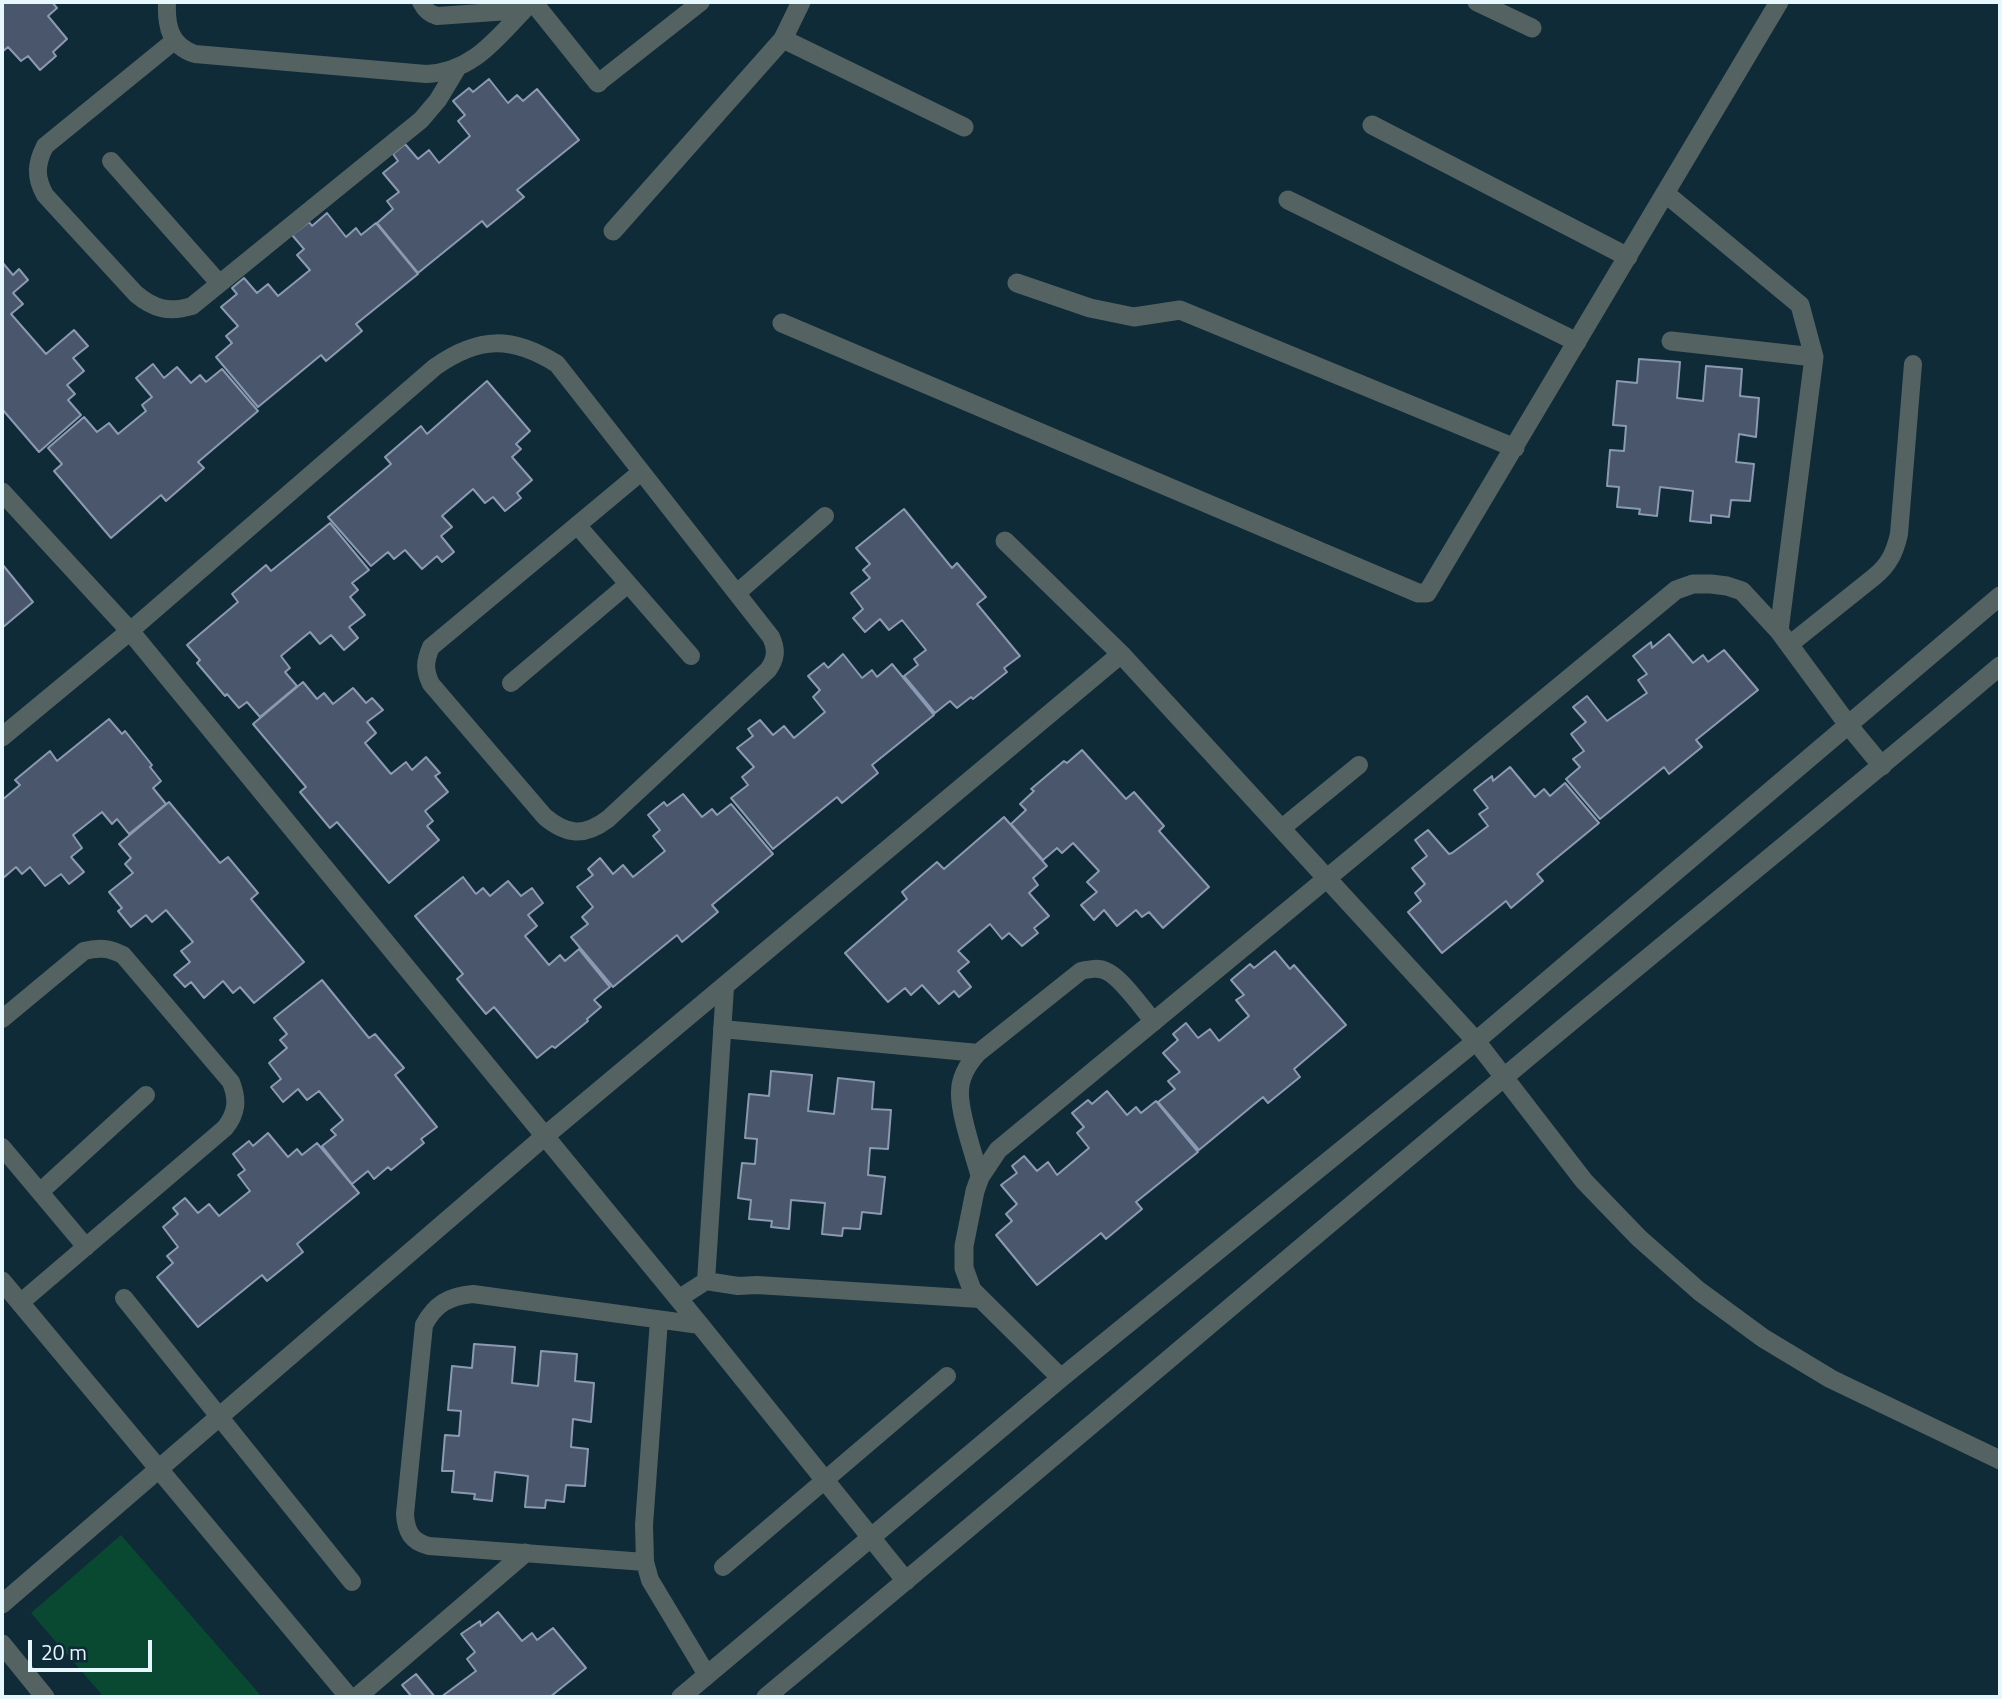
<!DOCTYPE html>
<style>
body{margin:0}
#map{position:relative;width:2002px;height:1699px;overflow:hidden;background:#0f2b37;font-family:"Titillium Web",sans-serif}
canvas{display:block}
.frame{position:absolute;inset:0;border:4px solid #e7f7fe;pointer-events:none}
.scale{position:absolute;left:28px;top:1640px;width:124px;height:32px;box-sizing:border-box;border:4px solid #e7f7fe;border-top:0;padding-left:9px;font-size:21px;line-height:24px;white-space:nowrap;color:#e7f7fe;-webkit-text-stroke:5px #0f2b37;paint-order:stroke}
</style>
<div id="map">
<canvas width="2002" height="1699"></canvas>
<div class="frame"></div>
<div class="scale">20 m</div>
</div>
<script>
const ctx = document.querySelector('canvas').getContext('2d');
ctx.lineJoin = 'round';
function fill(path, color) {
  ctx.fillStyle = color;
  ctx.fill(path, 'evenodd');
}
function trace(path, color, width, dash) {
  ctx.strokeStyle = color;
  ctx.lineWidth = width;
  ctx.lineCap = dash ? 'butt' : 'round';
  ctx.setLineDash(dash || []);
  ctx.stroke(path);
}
fill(new Path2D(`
 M121 1535 262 1697H104L31 1613Z`), '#0a4931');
const building = new Path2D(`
 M2 2H52L57 8 48 16 67 39 53 52 56 56 40 70 28 56 21 61 8 47 2 52Z
 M489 79 508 103 517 95 523 101 537 89 579 140 517 190 524 197 487 227 482 221 418 273 377 223 393 209 387 201 399 192 383 173 398 161 393 154 405 144 418 159 429 150 439 163 470 136 458 121 465 115 453 101 469 88 473 92Z
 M327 213 346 237 356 228 361 235 376 223 418 274 356 324 362 331 326 361 321 355 258 407 216 357 232 343 226 336 238 326 221 307 237 294 232 288 244 278 257 293 268 284 278 296 310 270 297 255 304 249 292 235 309 222 312 226Z
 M2 262 13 275 19 269 28 280 13 293 23 304 11 314 46 354 74 330 88 346 73 358 84 371 67 385 75 394 68 400 81 415 39 452 2 409Z
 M1639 359 1680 362 1677 398 1703 401 1706 366 1742 369 1740 396 1759 398 1756 437 1739 434 1736 462 1754 464 1750 501 1731 500 1729 517 1711 515V523L1690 521 1693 491 1660 487 1657 516 1639 514 1640 509 1617 507 1619 487 1607 486 1610 450 1624 451 1626 426 1613 425 1617 381 1637 383Z
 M153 364 164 378 177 367 191 383 200 375 206 382 222 369 258 411 198 462 204 468 166 501 161 495 111 538 54 471 62 464 48 448 84 417 97 432 109 423 118 434 146 411 142 405 152 397 136 378Z
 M487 381 530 431 516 444 521 449 512 457 532 480 517 493 521 498 505 511 493 497 485 503 473 489 442 516 452 527 441 536 454 552 442 562 437 556 422 569 405 550 394 559 388 552 371 566 328 517 391 464 385 457 421 426 427 434Z
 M904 509 952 568 957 563 986 597 977 604 1020 656 1004 668 1007 672 973 699 971 697 957 708 950 701 935 713 904 676 918 665 914 659 926 650 902 620 889 630 880 619 865 632 853 618 863 609 851 593 870 578 863 570 870 564 856 548Z
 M330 523 369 570 352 583 358 590 350 597 365 615 349 627 358 638 344 650 331 635 320 644 310 632 281 656 290 668 285 672 297 686 260 717 247 702 239 708 227 694 225 696 197 663 200 660 187 645 238 602 232 594 266 565 271 571Z
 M2 564 33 602 2 628Z
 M1669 634 1693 663 1703 655 1708 662 1724 650 1758 690 1696 740 1702 747 1669 774 1664 767 1600 819 1566 779 1580 767 1573 759 1584 751 1571 734 1586 722 1573 707 1587 696 1607 721 1647 693 1638 680 1647 674 1633 656 1651 642 1652 648Z
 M843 654 862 678 872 670 877 677 892 664 934 715 872 765 878 773 842 803 837 797 773 849 731 798 748 785 742 777 754 767 737 748 753 736 748 729 760 720 773 735 784 726 794 738 825 712 813 697 820 690 808 676 824 663 828 668Z
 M303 682 317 699 324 693 333 704 353 688 366 703 372 698 383 710 367 722 376 733 365 743 391 774 406 762 412 770 426 757 440 773 435 776 448 792 425 811 433 821 427 826 439 840 389 883 337 822 330 828 300 792 306 787 253 724Z
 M109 719 122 734 125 731 152 765 150 767 161 781 153 788 166 804 129 834 117 819 112 824 102 812 73 835 82 848 71 857 84 872 69 884 61 874 45 886 30 867 22 874 16 867 2 879V800L20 785 15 780 50 751 57 761Z
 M1082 750 1126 799 1134 792 1164 826 1159 831 1209 887 1163 928 1149 912 1142 917 1136 910 1117 926 1104 910 1094 920 1081 905 1097 892 1087 882 1099 871 1073 843 1062 853 1057 848 1043 860 1011 824 1026 810 1020 804 1034 791 1031 789 1064 761 1067 763Z
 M1510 767 1535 797 1544 789 1550 796 1565 783 1599 823 1537 874 1543 881 1511 908 1506 901 1442 953 1408 912 1421 901 1415 893 1425 884 1412 868 1427 856 1415 840 1428 830 1449 854 1452 853 1488 826 1479 814 1488 808 1474 790 1492 776 1493 781Z
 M683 794 702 817 712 809 717 815 731 804 773 854 712 905 718 912 682 942 677 935 613 987 571 937 588 924 582 917 593 907 577 887 593 875 588 869 600 858 613 874 623 865 633 877 665 851 653 836 660 830 648 815 664 802 667 806Z
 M169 802 220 863 228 857 258 893 251 899 304 962 254 1003 240 987 233 993 223 981 204 998 191 982 185 987 174 975 190 962 181 951 193 942 166 910 152 922 146 915 131 927 118 911 122 908 109 892 133 873 125 864 131 858 119 844Z
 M1004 817 1047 866 1033 878 1038 885 1029 893 1049 916 1034 928 1038 933 1022 946 1009 933 1002 939 990 924 958 951 969 962 958 971 971 987 959 997 954 991 939 1004 922 985 911 995 905 988 888 1002 845 953 907 899 902 892 937 862 944 869Z
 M463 877 476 894 483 888 490 896 508 881 521 896 532 888 543 903 528 915 537 926 525 936 549 965 560 955 565 961 579 949 610 987 594 1000 601 1007 587 1019 588 1021 555 1048 552 1046 537 1058 494 1007 486 1014 457 979 463 974 415 916Z
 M1275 951 1290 969 1294 965 1346 1025 1294 1069 1300 1077 1268 1103 1263 1097 1199 1150 1158 1102 1175 1089 1168 1081 1180 1072 1163 1053 1178 1040 1173 1034 1186 1023 1198 1038 1210 1029 1219 1041 1249 1016 1236 1000 1244 995 1231 980 1250 964 1254 968Z
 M322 980 369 1038 375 1034 404 1068 395 1075 437 1127 421 1139 424 1143 391 1170 388 1167 374 1179 368 1171 352 1184 322 1146 336 1135 331 1130 343 1120 319 1091 307 1100 298 1089 283 1102 271 1087 281 1079 269 1063 287 1048 280 1040 287 1034 274 1018Z
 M771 1071 812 1075 808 1111 834 1114 838 1078 874 1082 872 1109 891 1110 888 1149 870 1148 868 1175 885 1177 881 1214 862 1212 860 1229 843 1228 842 1236 822 1234 825 1203 791 1200 789 1229 771 1227 772 1221 749 1219 751 1200 738 1198 742 1163 755 1164 757 1139 745 1138 749 1094 769 1096Z
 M1107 1091 1127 1115 1136 1107 1141 1113 1156 1101 1198 1152 1136 1202 1142 1209 1106 1239 1101 1233 1037 1285 996 1235 1012 1221 1006 1214 1017 1204 1001 1185 1017 1173 1012 1166 1024 1156 1037 1171 1048 1162 1057 1175 1089 1148 1077 1133 1084 1127 1072 1113 1088 1100 1092 1104Z
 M268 1133 288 1157 297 1149 302 1155 317 1143 359 1193 297 1244 303 1252 267 1281 262 1275 198 1327 157 1277 173 1263 167 1256 178 1247 163 1227 178 1214 173 1208 185 1198 198 1213 209 1204 219 1216 250 1191 238 1175 245 1170 233 1154 249 1141 253 1146Z
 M474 1344 515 1347 512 1383 538 1386 541 1351 577 1354 575 1381 594 1383 591 1422 573 1419 571 1447 588 1449 585 1486 566 1485 564 1502 546 1500 545 1508 525 1507 528 1476 495 1472 492 1501 474 1499 475 1494 452 1492 454 1471H442L445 1435 459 1436 461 1411 448 1410 452 1366 472 1368Z
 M498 1612 522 1641 532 1633 537 1640 553 1628 586 1668 550 1697H441L476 1671 467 1659 475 1652 461 1634 480 1621 481 1626Z
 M416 1674 435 1697H412L402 1685Z`);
fill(building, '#49566c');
trace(building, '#8b9ab2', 2);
trace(new Path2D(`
 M167 2C166 26 170 46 195 54L426 74C476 72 499 34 532 2
 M421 2C425 10 429 14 437 16L524 10
 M174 41 45 146C36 164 35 177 45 195L136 294C154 309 169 313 192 306L421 120 438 100 456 70
 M598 83 701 2
 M111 161 219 283
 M577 525 691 656
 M737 593 825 516
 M130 631 435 367C479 336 512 336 557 364L771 637C777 650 776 659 768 670L608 819C584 837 567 835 545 817L431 684C424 670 425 661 431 647L641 472
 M1789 645 1874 577C1889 565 1895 552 1899 534L1913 364
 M511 683 628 584
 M1282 828 1359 765
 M2 1019 84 951C99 947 109 948 123 955L231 1082C238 1100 237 1113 225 1128L20 1303
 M722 1029 978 1053
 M2 1147 86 1247
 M980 1177C974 1155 959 1113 960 1092 960 1076 968 1064 978 1053L1081 971C1090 969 1099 967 1108 972 1122 979 1143 1009 1154 1022
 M40 1192 146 1095
 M706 1281 725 987
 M124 1298 352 1582
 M678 1299 706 1281 738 1286 757 1285 980 1299
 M659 1320 644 1525 645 1562 650 1580 707 1675
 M645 1562 429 1546C412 1542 406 1532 405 1514L424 1325C435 1304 449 1296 473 1294L700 1325
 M723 1567 947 1376`), '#546362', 18);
trace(new Path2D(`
 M533 2 598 83
 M1477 2 1532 28
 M783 39 964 127
 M1372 125 1628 257
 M1665 193 1800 305 1814 357
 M1288 200 1577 342
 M613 231 783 39 801 2
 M1017 283 1090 308 1134 317 1180 310 1515 448
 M782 323 1418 593H1427L1779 2
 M1671 341 1814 357 1779 631
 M2 492 130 631 700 1325 906 1581
 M1005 541 1121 654 1476 1041 1584 1181 1639 1238 1699 1291 1763 1338 1831 1379 2000 1460
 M2 737 130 631
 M2 1281 349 1697
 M1061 1378 972 1290 964 1268V1246L975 1191 980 1177 998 1150 1676 590 1693 584H1711L1727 586 1742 591 1779 631 1849 726 1882 766
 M2 1604 545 1136 1121 654
 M2 1644 45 1697
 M357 1697 525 1553
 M681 1697 1061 1378 1476 1041 2000 596
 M766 1697C1013 1493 1256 1284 1502 1079 1668 940 1836 805 2000 666`), '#546362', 19);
</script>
